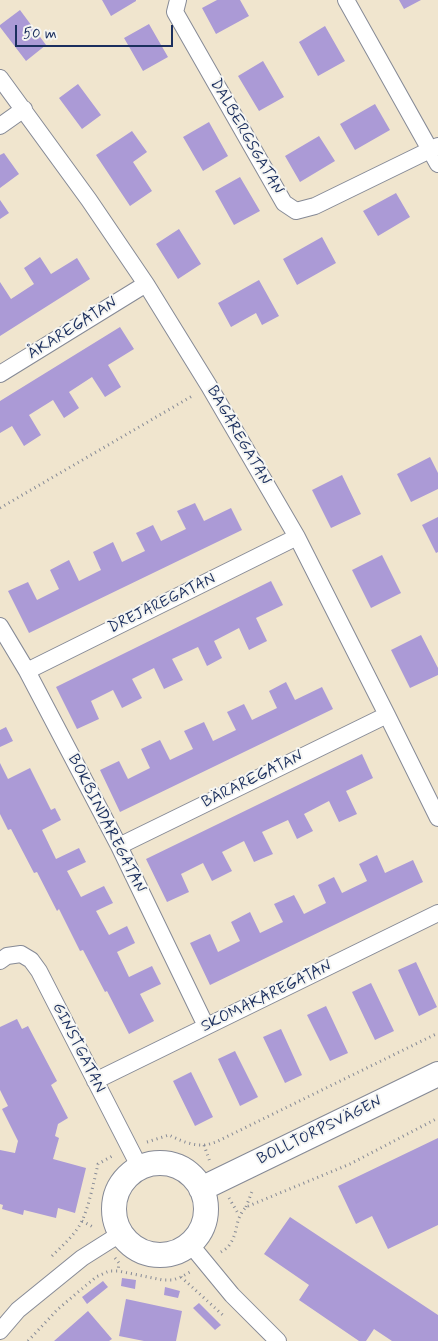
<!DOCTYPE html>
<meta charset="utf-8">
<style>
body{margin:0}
#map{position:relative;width:438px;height:1341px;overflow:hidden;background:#f0e5ce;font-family:Mynerve,sans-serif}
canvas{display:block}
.scale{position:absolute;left:15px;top:25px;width:158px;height:22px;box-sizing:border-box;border:2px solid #1b2f5e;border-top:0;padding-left:6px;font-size:15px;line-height:18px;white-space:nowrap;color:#1b2f5e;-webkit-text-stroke:4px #f6f6f2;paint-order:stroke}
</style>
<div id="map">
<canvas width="438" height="1341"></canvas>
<div class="scale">50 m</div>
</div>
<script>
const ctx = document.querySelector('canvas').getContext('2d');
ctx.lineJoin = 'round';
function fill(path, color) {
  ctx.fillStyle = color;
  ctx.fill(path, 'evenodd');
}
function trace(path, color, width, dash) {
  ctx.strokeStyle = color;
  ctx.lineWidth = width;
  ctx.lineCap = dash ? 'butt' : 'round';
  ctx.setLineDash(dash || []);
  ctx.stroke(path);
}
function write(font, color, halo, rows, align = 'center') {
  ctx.font = font + ' Mynerve,sans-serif';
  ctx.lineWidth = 4;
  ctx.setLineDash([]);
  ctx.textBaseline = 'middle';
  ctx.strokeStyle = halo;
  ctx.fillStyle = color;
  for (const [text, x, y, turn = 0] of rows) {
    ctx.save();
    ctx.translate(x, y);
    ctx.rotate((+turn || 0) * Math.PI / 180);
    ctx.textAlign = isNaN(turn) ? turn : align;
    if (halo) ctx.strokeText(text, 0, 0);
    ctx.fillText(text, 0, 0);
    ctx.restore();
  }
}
fill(new Path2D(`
 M102 0H136V1L111 16Z
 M217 0H240L249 16 216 34 202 8Z
 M399 0H421L404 9Z
 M20 10 46 45 26 61 0 27V25Z
 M149 24 168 57 143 71 124 38Z
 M325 26 345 61 318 76 299 42Z
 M263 61 284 97 259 111 238 76Z
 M78 84 101 115 82 129 59 98Z
 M375 104 390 130 355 150 340 124Z
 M209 122 228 156 203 171 183 137Z
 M132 131 147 152 133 162 152 191 130 206 96 155Z
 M319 136 335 161 300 182 285 156Z
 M4 153 19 174 0 188V155Z
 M240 177 260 211 234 225 215 191Z
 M396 193 410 217 378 236 363 211Z
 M0 200 9 213 0 219Z
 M179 229 201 264 178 279 156 244Z
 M322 237 336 263 297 285 283 259Z
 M40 257 51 274 77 258 90 279 0 336V282L11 299 34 284 24 268Z
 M259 280 279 316 262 325 256 313 231 327 218 303Z
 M120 327 134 349 108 365 121 387 105 397 92 377 69 392 79 408 64 418 53 400 29 415 41 435 24 446 12 426 0 433V401Z
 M430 457 438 473V489L411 502 397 474Z
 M342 475 361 514 331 528 312 490Z
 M195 503 204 521 231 508 242 530 29 633 8 591 28 582 37 600 59 589 50 570 69 560 79 581 101 570 93 552 113 542 122 562 145 551 136 533 153 525 161 541 186 529 177 511Z
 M438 517V552L436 553 422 525Z
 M382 555 401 593 371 608 352 570Z
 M271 581 283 605 256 618 267 641 249 650 239 628 214 641 222 658 207 666 198 647 172 659 183 680 164 689 154 668 132 679 142 698 122 708 113 690 91 701 99 719 77 729 56 687Z
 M421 635 438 668V675L410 688 391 650Z
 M286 682 295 700 322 687 333 709 120 812 100 770 119 761 128 779 150 768 141 749 160 740 170 760 193 749 184 731 204 722 213 741 236 730 227 712 244 704 252 720 277 708 269 691Z
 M6 727 13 741 0 747V730Z
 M362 754 373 778 346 791 357 814 339 822 329 801 304 814 313 831 297 839 288 820 262 832 273 854 254 862 244 841 222 852 232 871 212 881 203 863 181 874 189 892 167 902 146 859Z
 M0 763 8 779 30 768 51 810 55 808 61 820 42 830 56 859 79 848 86 862 67 871 81 897 104 886 113 903 96 911 109 935 127 926 135 943 117 952 129 977 152 966 161 984 140 994 154 1021 129 1034 107 991 105 992 83 950 80 951 59 909 57 911 37 872 34 873 11 829 8 830 0 814Z
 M377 855 385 873 413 860 423 882 210 985 190 943 210 934 218 952 240 941 231 922 250 912 260 933 283 922 274 904 294 895 304 914 326 903 318 885 334 877 342 893 367 881 359 864Z
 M416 962 437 1007 419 1016 398 970Z
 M371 983 394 1031 375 1040 352 992Z
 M326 1006 348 1053 330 1061 307 1015Z
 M17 1019 22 1029 28 1026 57 1081 51 1085 68 1118 58 1124 55 1136 59 1138 53 1159 86 1168 75 1213 58 1208 56 1218 24 1210 23 1215 2 1209 3 1205 0 1204V1150L15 1153 18 1141 2 1109 8 1106 0 1090V1027Z
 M281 1029 302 1075 285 1083 263 1037Z
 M235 1051 258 1097 240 1106 218 1059Z
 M191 1072 213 1117 195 1126 173 1081Z
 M438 1138V1225L388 1249 372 1216 356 1224 338 1186Z
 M290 1217 438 1315V1341H392L374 1329 366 1341H359L299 1300 309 1285 264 1254Z
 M122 1278 136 1280 135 1289 121 1286Z
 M103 1281 108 1287 87 1304 82 1297Z
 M165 1287 180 1291 178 1298 164 1295Z
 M126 1299 182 1311 176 1341H144L119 1336Z
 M199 1303 221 1325 215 1330 193 1308Z
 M88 1311 112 1339 109 1341H54Z`), '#ab9ad6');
const street = new Path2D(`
 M178 0 175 12 284 203 296 211 315 206 438 146
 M346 0 438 164
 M0 78 89 200 146 284 209 386 297 537 387 715 438 818
 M0 126 24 109
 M0 374 146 284
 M0 626 27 671 119 846 206 1026
 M27 671 297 537
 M119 846 387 715
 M0 961 7 956 21 954 31 960 39 971 140 1168
 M95 1081 438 913
 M190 1244 232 1295 278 1341
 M0 1331 18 1310 82 1258 120 1234`);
const secondary = new Path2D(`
 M114 1209a46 46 0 1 1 92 0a46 46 0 1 1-92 0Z
 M201 1189 438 1074`);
trace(street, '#868a96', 18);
trace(secondary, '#868a96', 26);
trace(new Path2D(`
 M0 508 194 395
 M147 1142 169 1135C179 1140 192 1146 204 1145 208 1145 212 1143 216 1142L438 1033
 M204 1145 210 1162
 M229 1198 239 1215
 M246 1207 253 1189
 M82 1221 95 1228
 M221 1252C224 1250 228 1248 230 1244 239 1231 234 1220 246 1207L350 1164 438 1118
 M52 1256C63 1245 75 1235 82 1221 89 1206 94 1181 98 1164L114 1155
 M115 1258 119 1263 118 1271
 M181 1277 225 1317
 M28 1341 58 1309 96 1277 109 1271H118L163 1280H173L181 1277 190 1272`), '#868a96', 3, [1, 4]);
trace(street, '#fff', 16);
trace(secondary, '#fff', 24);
write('16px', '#1b2f5e', '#f6f6f2', [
 ["DALBERGSGATAN",246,137,60],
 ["ÅKAREGATAN",73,329,-32],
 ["BAGAREGATAN",238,436,60],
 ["DREJAREGATAN",162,604,-26],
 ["BÄRAREGATAN",253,780,-26],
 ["BOKBINDAREGATAN",106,824,63],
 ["SKOMAKAREGATAN",267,997,-26],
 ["GINSTGATAN",78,1048,63],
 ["BOLLTORPSVÄGEN",320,1131,-26]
]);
</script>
